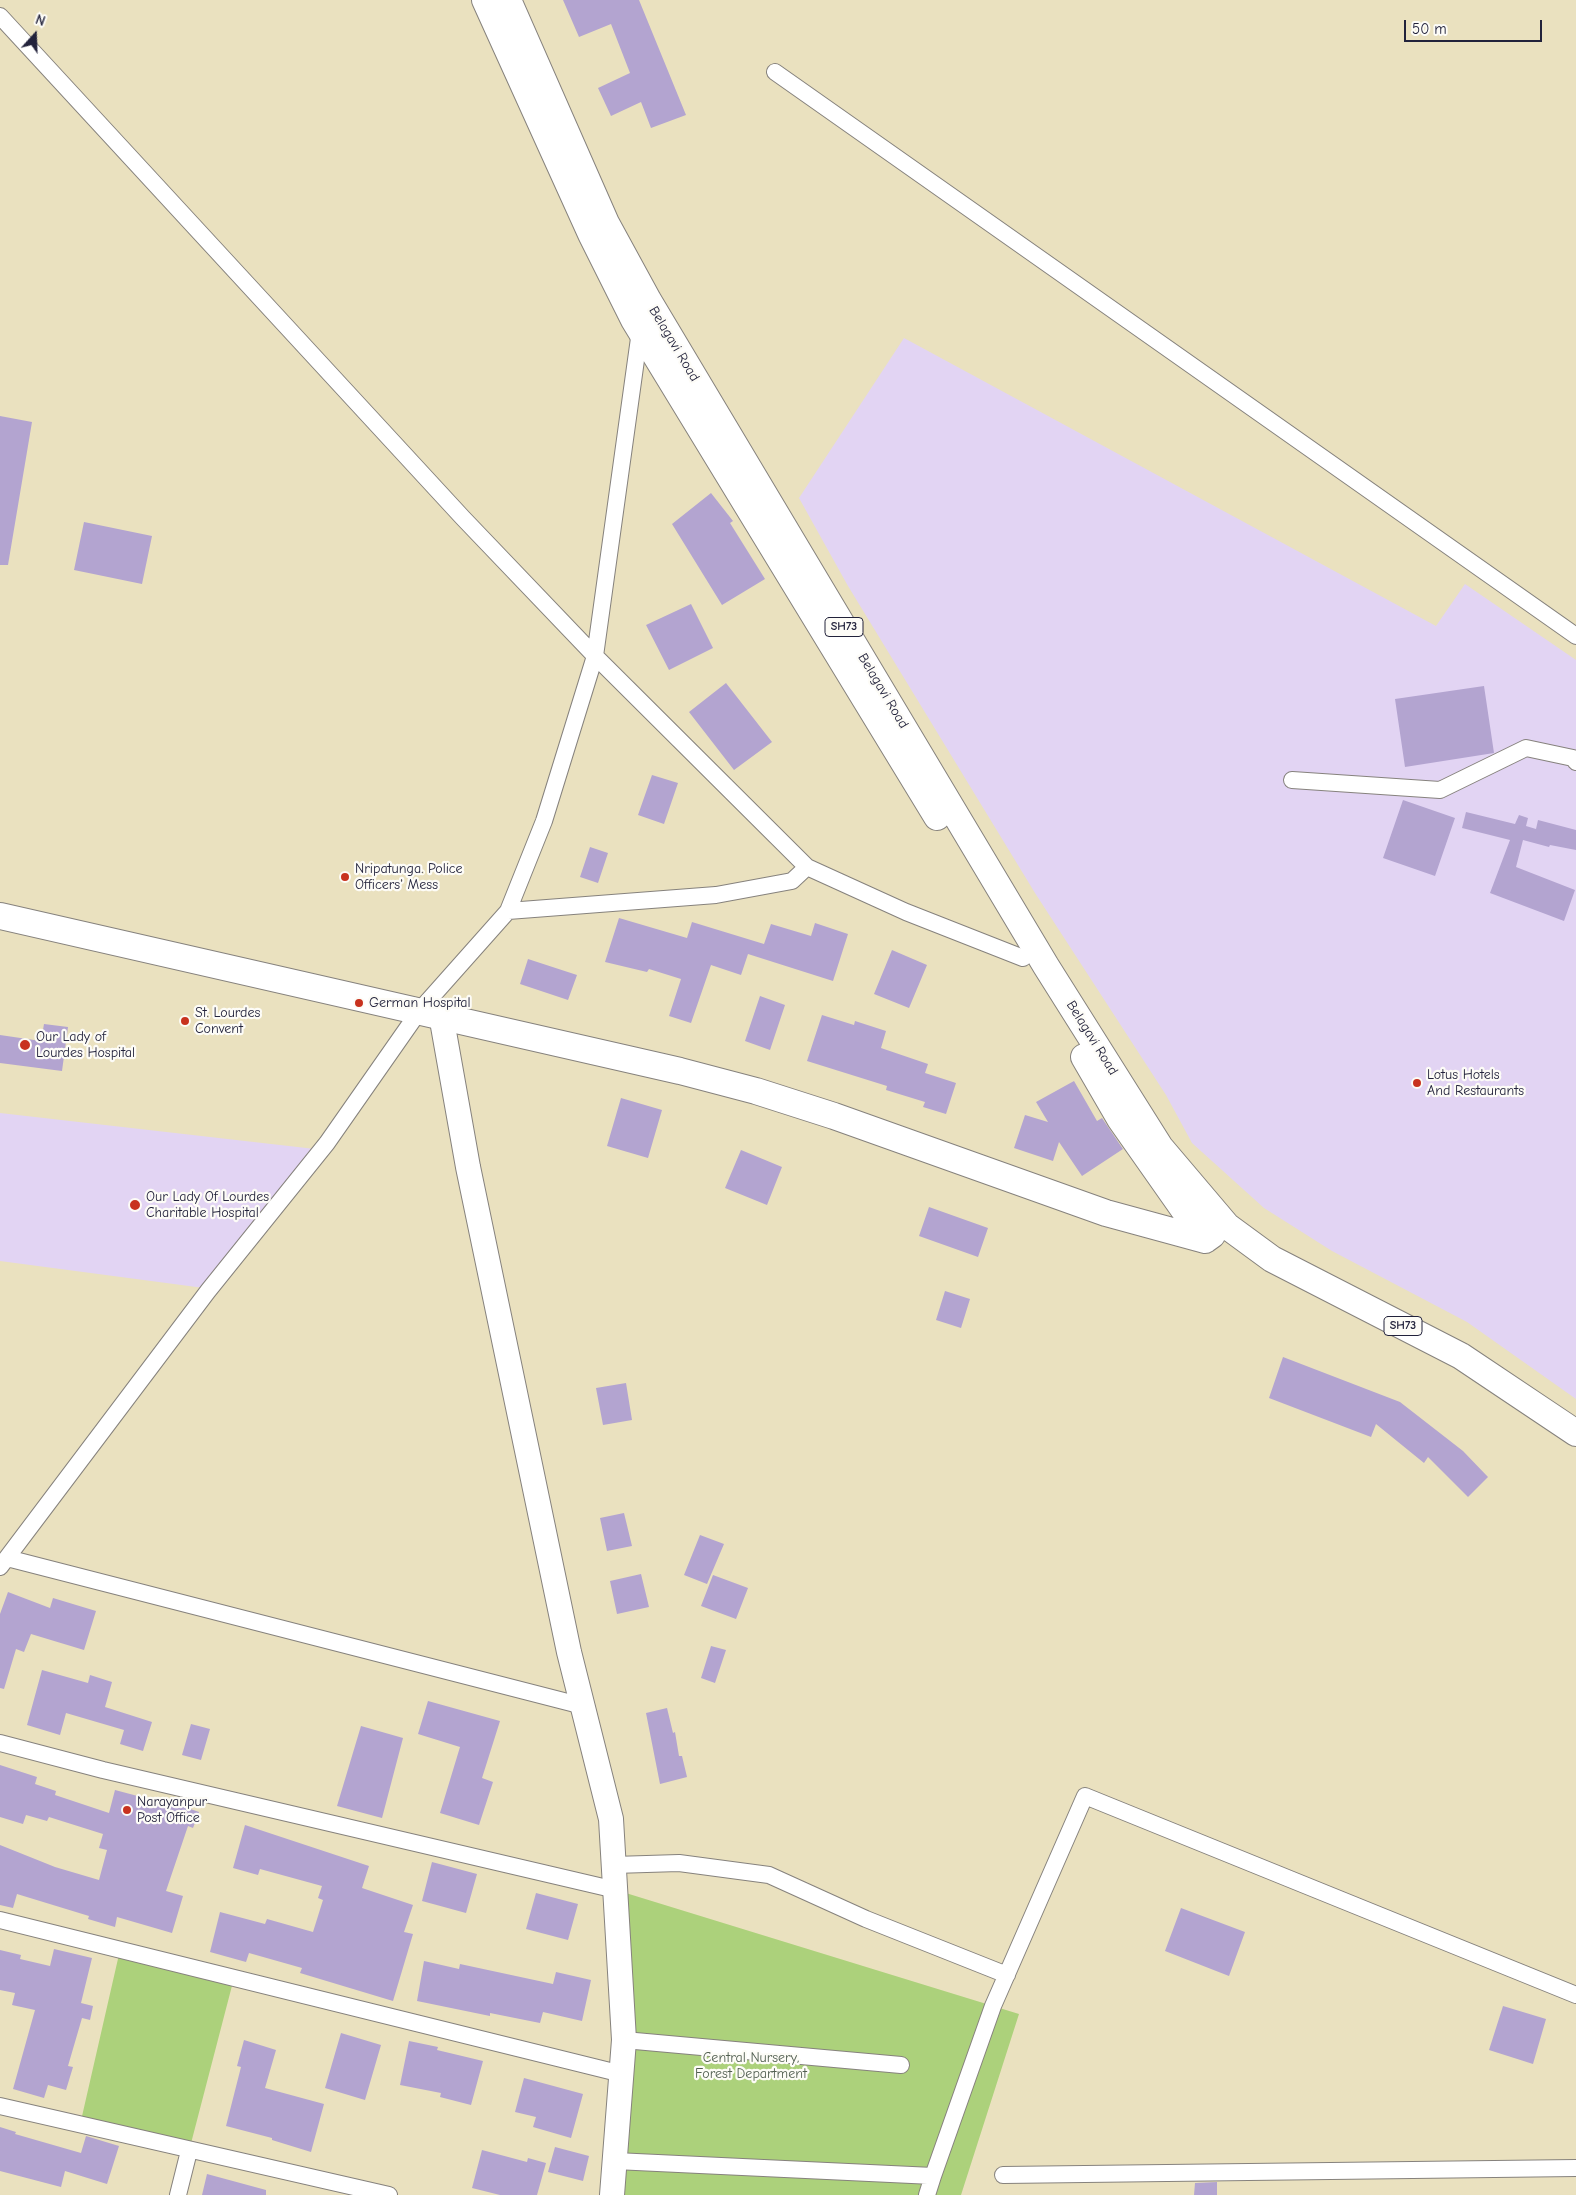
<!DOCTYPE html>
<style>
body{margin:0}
#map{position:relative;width:1576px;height:2195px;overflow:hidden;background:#eae1bf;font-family:"Comic Neue",sans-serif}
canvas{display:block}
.north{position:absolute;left:10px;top:10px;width:50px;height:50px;-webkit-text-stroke:4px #fdfcf7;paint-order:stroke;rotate:20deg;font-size:14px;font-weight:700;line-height:20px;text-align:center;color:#22223b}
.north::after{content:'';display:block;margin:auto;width:18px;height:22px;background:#22223b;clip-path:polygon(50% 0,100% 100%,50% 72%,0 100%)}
.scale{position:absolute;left:1404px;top:20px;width:138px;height:22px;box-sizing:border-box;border:2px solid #22223b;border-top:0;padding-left:6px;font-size:15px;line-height:18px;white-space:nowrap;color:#22223b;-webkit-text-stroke:4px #fdfcf7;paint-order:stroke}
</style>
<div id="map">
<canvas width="1576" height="2195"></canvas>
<div class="north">N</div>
<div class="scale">50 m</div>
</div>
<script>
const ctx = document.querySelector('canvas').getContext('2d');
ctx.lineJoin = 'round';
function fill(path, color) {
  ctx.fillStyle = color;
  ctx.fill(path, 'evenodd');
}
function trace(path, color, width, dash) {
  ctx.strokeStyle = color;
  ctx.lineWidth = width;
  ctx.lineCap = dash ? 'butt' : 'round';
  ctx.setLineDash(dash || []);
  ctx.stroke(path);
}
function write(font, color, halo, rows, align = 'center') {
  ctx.font = font + ' "Comic Neue",sans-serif';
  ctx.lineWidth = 4.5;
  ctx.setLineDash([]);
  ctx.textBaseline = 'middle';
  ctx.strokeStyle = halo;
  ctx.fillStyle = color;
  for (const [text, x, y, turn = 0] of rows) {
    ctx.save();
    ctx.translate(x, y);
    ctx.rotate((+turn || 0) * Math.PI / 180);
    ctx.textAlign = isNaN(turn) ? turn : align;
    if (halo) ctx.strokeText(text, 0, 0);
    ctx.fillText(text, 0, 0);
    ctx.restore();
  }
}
fill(new Path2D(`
 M904 338 1436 626 1465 584 1576 660V1399L1467 1322 1332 1251 1264 1208 1192 1143 1166 1095 1035 893 848 586 799 498Z
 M0 1113 315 1149 204 1288 0 1261Z`), '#e2d4f3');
fill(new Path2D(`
 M616 1890 1019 2014 961 2195H612Z
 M120 1950 234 1978 189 2151 80 2125Z`), '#acd17b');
fill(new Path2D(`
 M563 0H639L686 115 651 128 641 102 611 116 598 88 630 73 611 24 579 37Z
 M0 416 32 422 8 565H0Z
 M711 493 733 521 730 523 765 579 722 605 672 524Z
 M84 522 152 536 142 584 74 570Z
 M691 604 713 648 669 670 646 625Z
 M726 683 772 742 734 770 689 712Z
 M1484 686 1494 753 1405 767 1395 699Z
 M652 775 678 783 664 824 638 815Z
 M1403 800 1455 818 1435 876 1383 858Z
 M1466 812 1515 824 1519 815 1528 818 1526 826 1536 829 1538 820 1576 830V850L1550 845 1549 847 1523 840 1516 867 1575 890 1564 921 1490 893 1510 840 1462 828Z
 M590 847 608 853 598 883 580 877Z
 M619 918 687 938 692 922 764 944 771 924 811 936 815 923 848 934 833 981 748 954 741 975 711 965 691 1023 669 1016 681 979 649 969 647 972 605 962Z
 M892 950 927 965 909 1008 874 994Z
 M528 959 577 975 568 1000 520 984Z
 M760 996 785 1005 770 1050 745 1041Z
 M822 1015 854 1025 855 1021 886 1031 881 1048 928 1064 925 1073 956 1083 946 1114 923 1107 925 1102 886 1090 887 1086 807 1061Z
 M44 1024 68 1027 62 1071 0 1063V1035L41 1041Z
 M1074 1081 1097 1121 1102 1118 1123 1149 1082 1176 1059 1142 1053 1161 1014 1148 1025 1115 1048 1122 1036 1102Z
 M621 1098 662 1110 648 1158 607 1146Z
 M741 1150 782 1167 767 1205 725 1188Z
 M929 1207 988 1228 978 1257 919 1236Z
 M945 1291 970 1299 961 1328 936 1320Z
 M1283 1357 1400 1402 1463 1451 1488 1477 1468 1497 1428 1457 1424 1463 1376 1424 1371 1437 1269 1398Z
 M626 1383 632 1420 603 1425 596 1388Z
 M624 1513 632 1546 607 1551 600 1518Z
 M700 1535 724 1544 707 1584 684 1575Z
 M641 1574 649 1607 617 1614 610 1581Z
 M713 1575 748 1588 736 1619 701 1606Z
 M8 1592 50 1608 53 1598 96 1611 84 1650 31 1634 24 1652 16 1649 4 1689 0 1688V1614Z
 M711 1646 726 1650 715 1683 701 1678Z
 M42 1670 88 1683 90 1675 112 1682 105 1707 152 1722 143 1751 120 1744 124 1730 66 1713 60 1735 27 1725Z
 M428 1701 500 1721 482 1778 493 1782 479 1825 440 1813 460 1747 418 1734Z
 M667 1708 673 1733 675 1732 679 1756H682L687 1777 660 1784 646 1713Z
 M191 1724 210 1729 201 1760 182 1755Z
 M361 1726 403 1738 382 1818 337 1806Z
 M0 1765 37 1777 35 1784 56 1791 55 1795 109 1813 115 1790 164 1803 165 1800 199 1812 193 1828 188 1826 166 1891 183 1896 172 1933 117 1917 115 1927 88 1919 89 1916 17 1894 13 1908 0 1905V1845L55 1867 99 1880 107 1850 99 1848 103 1834 49 1817 47 1821 26 1815 23 1824 0 1817Z
 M245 1825 369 1866 362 1888 413 1905 404 1932 413 1934 393 2001 300 1973 302 1968 249 1953 246 1962 210 1952 220 1912 265 1924 267 1919 313 1932 323 1900 318 1898 322 1886 260 1869 258 1875 233 1868Z
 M432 1862 477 1874 466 1913 422 1901Z
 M536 1893 578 1904 568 1940 526 1929Z
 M1181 1908 1245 1932 1229 1976 1165 1951Z
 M54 1949 92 1958 81 2003 93 2006 90 2020 82 2018 68 2066 73 2067 66 2090 48 2085 44 2098 13 2089 35 2010 12 2005 15 1993 0 1990V1950L21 1955 20 1959 50 1966Z
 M424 1961 459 1969 460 1964 553 1984 556 1972 591 1980 582 2021 543 2012 540 2023 490 2013V2016L417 2001Z
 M1503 2006 1546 2019 1533 2064 1489 2050Z
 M341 2033 381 2045 365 2100 325 2088Z
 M244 2040 276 2050 265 2088 324 2104 311 2152 272 2140V2138L226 2126 241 2067 237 2066Z
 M409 2041 438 2047 437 2050 483 2061 471 2105 440 2097 441 2093 400 2085Z
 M524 2078 583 2094 571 2138 533 2127 536 2117 515 2112Z
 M0 2127 16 2132 15 2134 81 2153 86 2136 119 2146 107 2184 65 2171 61 2187 0 2171Z
 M555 2147 589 2156 583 2181 548 2172Z
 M482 2150 527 2162 528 2158 546 2163 537 2195H500L472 2188Z
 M207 2174 266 2190V2195H202Z
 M1217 2182V2195H1194L1195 2183Z`), '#b3a4d0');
const street = new Path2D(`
 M0 16 463 518 595 656 807 867 906 912 1023 958
 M775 72 1576 636
 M1292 780 1440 790 1526 748 1573 758 1576 762
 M508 911 716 895 792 881 807 867
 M7 1558 583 1706
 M0 1567 208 1291 327 1143 420 1010 508 911 544 821 595 656 640 331
 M0 1743 103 1770 616 1890
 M614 1865 679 1863 769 1875 866 1919 1007 1975
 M0 1920 622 2074
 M624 2040 901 2065
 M0 2106 389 2195
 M615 2161 933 2176 993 2006 1085 1796 1576 1995
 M1003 2175 1576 2168
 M178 2195 189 2151
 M927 2195 933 2176`);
const secondary = new Path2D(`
 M441 1015 468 1167 569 1652 611 1819 624 2040 612 2195`);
const primary = new Path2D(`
 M485 0 591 234 634 320 937 817
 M508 0 606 223 648 300 1046 966 1160 1147 1227 1226 1272 1259 1461 1356 1576 1433
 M0 916 680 1071 756 1091 834 1116 1106 1213 1205 1240 1212 1235
 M1084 1057 1120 1119 1205 1240`);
trace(street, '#86827d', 18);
trace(secondary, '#86827d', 26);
trace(primary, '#86827d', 28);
trace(street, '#fff', 16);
trace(secondary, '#fff', 24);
trace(primary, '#fff', 26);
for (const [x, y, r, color] of [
 [345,877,5,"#c8321e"],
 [359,1003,5,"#c8321e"],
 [185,1021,5,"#c8321e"],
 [25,1045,6,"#c8321e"],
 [1417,1083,5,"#c8321e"],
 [135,1205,6,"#c8321e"],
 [127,1810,5,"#c8321e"]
]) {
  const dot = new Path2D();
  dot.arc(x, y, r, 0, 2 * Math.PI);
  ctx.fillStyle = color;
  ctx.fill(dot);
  trace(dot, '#fdfcf7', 2);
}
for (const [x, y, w] of [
 [844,627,38],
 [1403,1326,38]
]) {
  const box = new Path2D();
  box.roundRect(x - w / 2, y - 9.5, w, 19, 4);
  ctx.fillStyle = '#fdfcf7';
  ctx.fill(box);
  trace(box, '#22223b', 1);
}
write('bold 12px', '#22223b', null, [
 ["SH73",844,627],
 ["SH73",1403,1326]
]);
write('14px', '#22223b', '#fdfcf7', [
 ["Belagavi Road",674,344,59],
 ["Belagavi Road",883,691,59],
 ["Belagavi Road",1092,1038,58]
]);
write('14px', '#22223b', '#fdfcf7', [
 ["Nripatunga. Police",355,869],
 ["Officers' Mess",355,885],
 ["German Hospital",369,1003],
 ["St. Lourdes",195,1013],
 ["Convent",195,1029],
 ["Our Lady of",36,1037],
 ["Lourdes Hospital",36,1053],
 ["Lotus Hotels",1427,1075],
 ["And Restaurants",1427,1091],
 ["Our Lady Of Lourdes",146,1197],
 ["Charitable Hospital",146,1213],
 ["Narayanpur",137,1802],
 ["Post Office",137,1818]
], 'left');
write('14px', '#525f51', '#fdfcf7', [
 ["Central Nursery,",751,2058],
 ["Forest Department",751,2074]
]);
</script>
